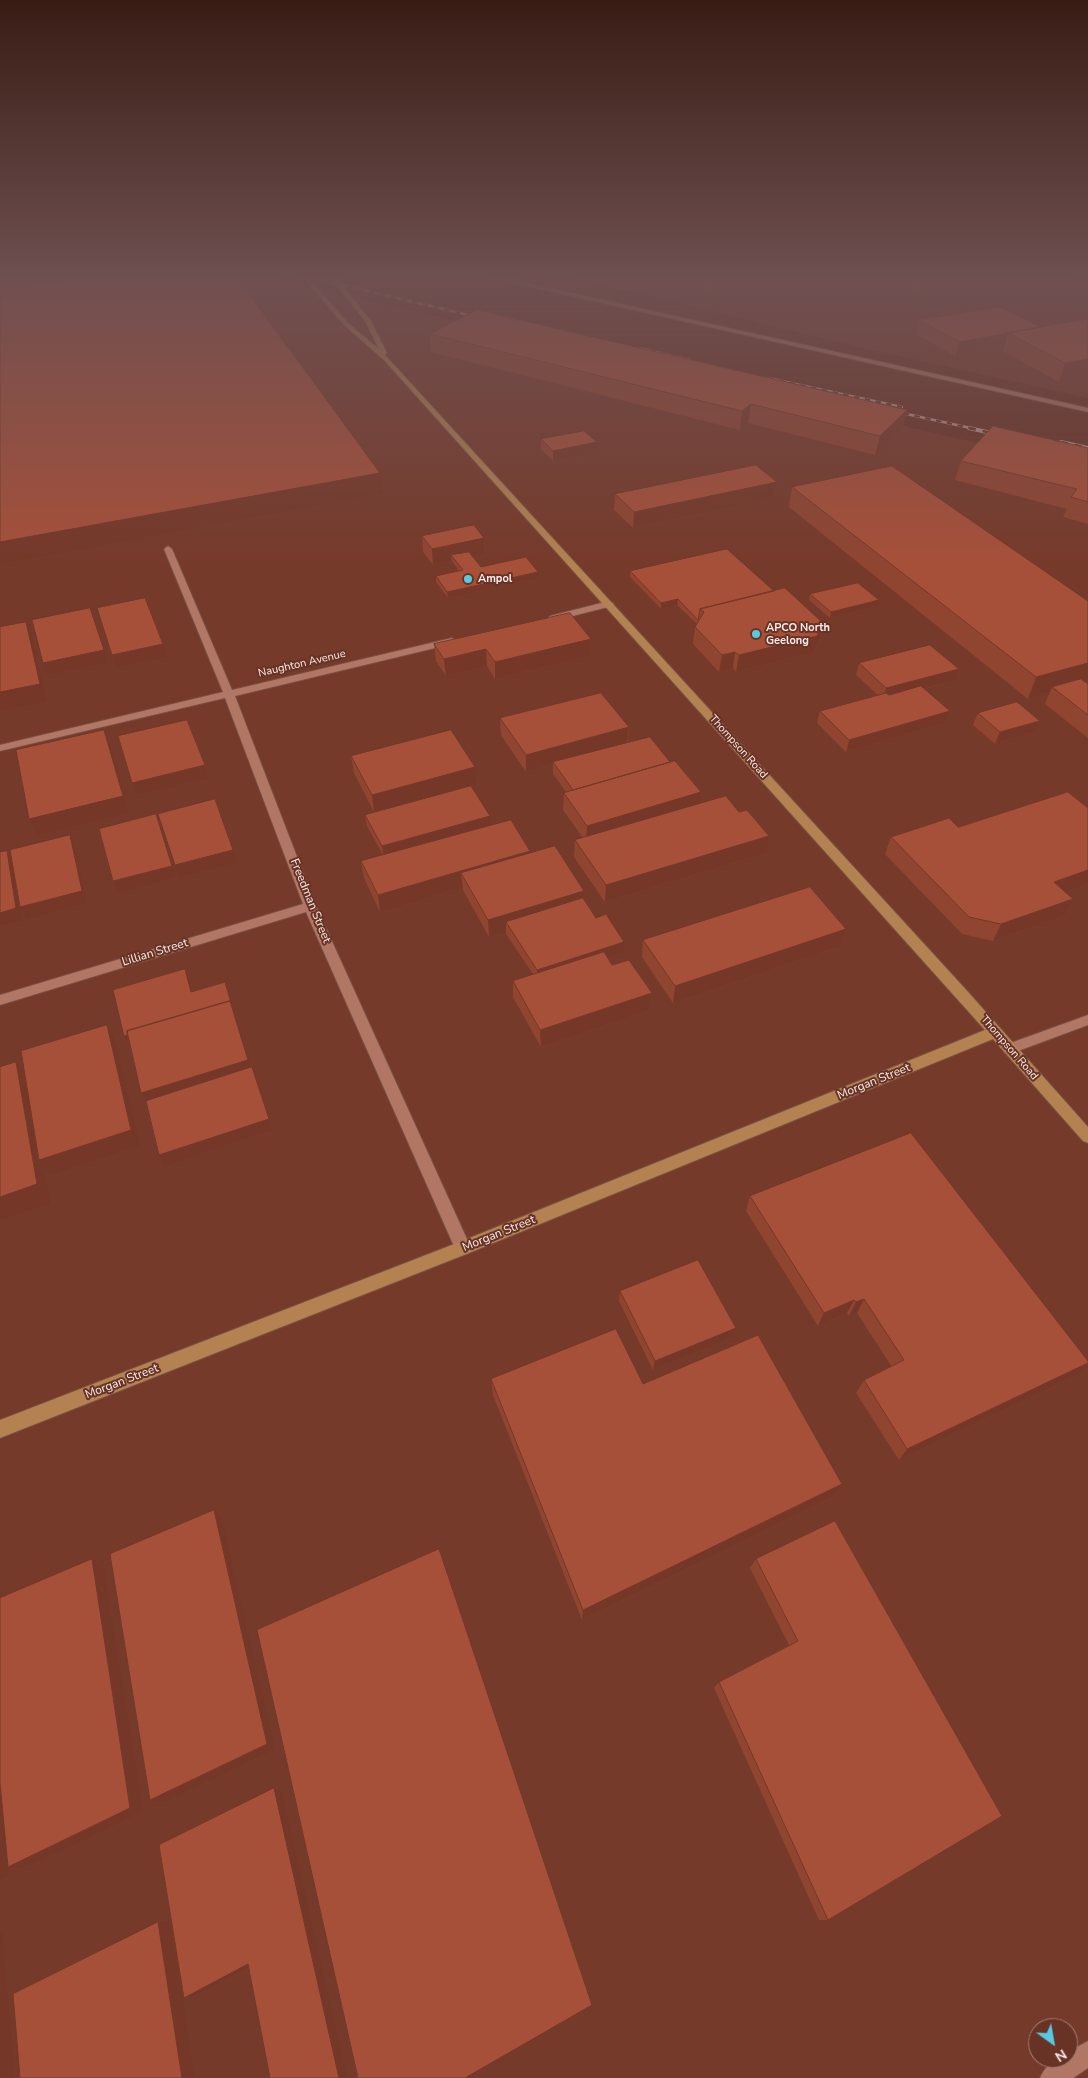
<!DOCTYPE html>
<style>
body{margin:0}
#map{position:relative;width:1088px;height:2078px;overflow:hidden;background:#683325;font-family:"Nunito Sans",sans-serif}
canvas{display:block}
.north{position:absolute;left:1028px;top:2018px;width:50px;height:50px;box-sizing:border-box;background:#683325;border:1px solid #a27d73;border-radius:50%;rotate:148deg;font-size:14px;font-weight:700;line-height:20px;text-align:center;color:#faece8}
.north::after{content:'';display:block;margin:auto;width:18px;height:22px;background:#58c9e3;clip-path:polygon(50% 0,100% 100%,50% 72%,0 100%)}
</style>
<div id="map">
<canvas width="1088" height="2078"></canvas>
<div class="north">N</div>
</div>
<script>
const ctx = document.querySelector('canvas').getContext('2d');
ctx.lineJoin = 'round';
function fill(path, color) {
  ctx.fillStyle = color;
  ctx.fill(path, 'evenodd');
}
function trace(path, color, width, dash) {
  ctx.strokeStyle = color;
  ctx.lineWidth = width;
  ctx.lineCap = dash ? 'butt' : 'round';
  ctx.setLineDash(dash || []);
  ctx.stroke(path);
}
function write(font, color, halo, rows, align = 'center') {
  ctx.font = font + ' "Nunito Sans",sans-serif';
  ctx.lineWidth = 4;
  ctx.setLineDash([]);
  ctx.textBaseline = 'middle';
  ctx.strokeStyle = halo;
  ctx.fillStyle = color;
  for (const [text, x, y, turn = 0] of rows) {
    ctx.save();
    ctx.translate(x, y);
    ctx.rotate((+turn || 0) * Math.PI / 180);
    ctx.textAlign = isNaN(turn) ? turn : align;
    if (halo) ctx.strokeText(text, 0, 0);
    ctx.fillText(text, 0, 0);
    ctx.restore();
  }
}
fill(new Path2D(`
 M0 276H264L1088 469V2078H0ZM1038 2028H1068V2058H1038Z
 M565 276H1062L1088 288V398L859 347Z`), '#763a2a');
const minor = new Path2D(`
 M168 546 172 549 232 690 452 638 457 641 452 644 235 696 316 906 471 1248 469 1253 463 1255 457 1253 306 912 0 1005V995L303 904 225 698 0 751V745L223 692 164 549Z
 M609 601 614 604 612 606 553 621 548 618 550 616Z
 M1088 1015V1025L1010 1054 1005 1053 1003 1049 1005 1045Z
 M1088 2041V2068L1073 2078H1040C1045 2066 1055 2058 1068 2058V2052Z`);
const tertiary = new Path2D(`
 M482 276H495L1088 408V412Z`);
const secondary = new Path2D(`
 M301 276H307L348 323 379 349 365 321 329 276H335L371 321 387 353 385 355 969 993 1088 1127V1143L1083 1141 993 1039 469 1253 0 1438V1420L457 1243 985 1030 384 360 344 325Z`);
trace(minor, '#784f44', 2);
trace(tertiary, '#784f44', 2);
trace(secondary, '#784f44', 2);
fill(minor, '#b27665');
fill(tertiary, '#b27665');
fill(secondary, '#b48251');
const railFar1 = new Path2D(`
 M305 276 481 318
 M639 348 690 360
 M768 378 902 407
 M893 411 975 429`);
const rail = new Path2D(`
 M969 428 1000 435
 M1061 442 1088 448`);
trace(railFar1, '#b99991', 2.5);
trace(rail, '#b99991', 4);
trace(railFar1, '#683325', 2, [5.5]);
trace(rail, '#683325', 2.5, [7]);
fill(new Path2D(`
 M683 276H769L747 280 746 290 712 295Z
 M889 276H1012L918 292Z
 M1088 319V376L1059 382 1003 351 1004 348 955 356 916 334 919 320 1041 327Z
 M430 334 907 410 902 429 875 455 748 423 740 430 431 352Z
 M541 439 597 442 596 453 553 461 541 450Z
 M1088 448V524L1063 517 1067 509 955 480 961 461Z
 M777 482 775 498 633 528 614 510 615 494Z
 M792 487 1088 601V681L1085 682 1088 684V738L1045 704 1050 692 1028 699 789 507Z
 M422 536 484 538 485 554 473 556 481 567 538 578 448 598 436 582V576L459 571 452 561 433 565 423 552Z
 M630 571 819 640 814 653 736 672 733 668 719 672 693 644 695 627 697 624 677 605 661 609 630 577Z
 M810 594 878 606 830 618 809 600Z
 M434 644 590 656 495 679 487 666 446 676 436 661Z
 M859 663 955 680 924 689 950 711 946 723 846 752 817 723 820 711 878 695 856 675Z
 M978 713 1040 721 1035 732 995 744 973 725Z
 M500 718 629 727 628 743 700 803 766 853 605 902 574 857 575 840 583 838 563 810 564 793 566 792 553 774V764L526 772 501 735Z
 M351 756 476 784 374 812 354 773Z
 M1088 808V884L1065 892 1064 916 993 941 962 934 885 854 891 837Z
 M365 815 490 816V826L530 851V853L583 900 596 918 623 953 608 958 612 965 652 993 650 1010 541 1047 513 997V981L533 974 506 934V932L489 937 463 890V888L380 912 364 878 361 861 383 855 367 826Z
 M846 929 841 946 673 1003 642 957 643 940Z
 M750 1196 1077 1375 899 1460 856 1393 864 1380 892 1367 857 1313 849 1316 847 1313 818 1326 746 1211Z
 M620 1291 733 1337 653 1370 619 1301Z
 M491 1379 643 1384 842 1484 833 1497 582 1620 493 1395Z
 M835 1521 828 1920H819L714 1688 719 1682 789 1645 750 1568 756 1559Z`), '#904531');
fill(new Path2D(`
 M725 276H769L747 280 746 290 712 295 713 278Z
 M922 276H1012L918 292Z
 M1008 334 1004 348 955 356 959 342Z
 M1088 359V376L1059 382 1065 363Z
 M751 404 748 423 740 430 742 411Z
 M907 410 902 429 875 455 880 436Z
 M597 442 596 453 553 461V451Z
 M380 473 382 493 0 564V542Z
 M777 482 775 498 633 528 634 512Z
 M484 538 485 554 455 560 451 555 452 561 433 565 432 549Z
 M538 572V578L448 598 447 592Z
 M678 599 677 605 661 609V603Z
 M879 600 878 606 830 618 831 612Z
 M90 608 108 662 48 675 43 663Z
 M26 622 32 638 47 701 0 711V692Z
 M823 623 819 640 814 653 736 672 739 655Z
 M591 639 590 656 495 679V662Z
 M163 644 167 656 116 667 112 655Z
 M486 649 487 666 446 676 444 659Z
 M735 652 733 668 719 672 722 655Z
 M1088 663V681L1056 691 1052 687 1050 692 1028 699 1036 677Z
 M959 669 955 680 883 700 886 688Z
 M950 711 946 723 846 752 849 740Z
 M1040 721 1035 732 995 744 1000 732Z
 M629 727 627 744 553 762V764L526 772V755Z
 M104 730 111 747 129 813 37 836 29 819Z
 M205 765 209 777 136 795 132 783Z
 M475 767 476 784 374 812 372 795Z
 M701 792 699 809 586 843 587 826Z
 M156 814 176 877 118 893 113 881Z
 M490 816 491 827 384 858 382 846Z
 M70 835 75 847 87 903 27 919 20 907Z
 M769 836 766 853 605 902 606 885Z
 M233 850 237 862 179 877 175 865Z
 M7 851 13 862 22 920 0 926V913Z
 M530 851V868L461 873 463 888 380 912 378 895Z
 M1088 870V884L1045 899 1054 882Z
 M584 891 583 908 506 922V932L489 937 488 920Z
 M1073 899 1064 916 993 941 1001 924Z
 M846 929 841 946 673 1003 675 986Z
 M624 942 623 953 538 982 537 970Z
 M185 969 189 981 195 1003 191 992Z
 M225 982 254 1076 149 1109 141 1093 235 1015 130 1047 124 1036Z
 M652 993 650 1010 541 1047 540 1030Z
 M107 1025 115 1041 140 1145 49 1175 44 1167 50 1203 0 1220V1197L16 1062 29 1082Z
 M252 1067 272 1129 164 1166 159 1155Z
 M864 1299 857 1313 849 1316 856 1302Z
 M854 1300 847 1313 818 1326 824 1313Z
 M736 1328 733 1337 653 1370 655 1361Z
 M1088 1363 1077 1375 899 1460 907 1449Z
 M842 1484 833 1497 582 1620 583 1610Z
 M214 1510 222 1520 275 1749 162 1803 150 1800Z
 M92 1559 104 1569 143 1811 24 1868 8 1867 9 1875 0 1880V1780Z
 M274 1788 282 1792 347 2078H339Z
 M170 1921 195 2078H182L158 1922Z
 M0 1933H2L15 2078H0Z
 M257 1962 195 1995 184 1998 248 1964Z`), '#753828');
const building = new Path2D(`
 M101 276H236L380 473 0 542V290Z
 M711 276H725L713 278Z
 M1000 307 1041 327 959 342 919 320Z
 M477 310 907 410 880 436 751 404 742 411 430 334Z
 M1088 319V359L1065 363 1008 333Z
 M993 426 1088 448V502L1071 497 1077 489 961 461Z
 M584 431 597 442 553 451 541 439Z
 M756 465 777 482 634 512 615 494Z
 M892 466 1088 601V663L1036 677 792 487Z
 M474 525 484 538 432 549 422 536Z
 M727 549 774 591 700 609 698 620 678 599 661 603 630 571Z
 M469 552 481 567 526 557 538 572 447 592 436 576 463 570 451 555Z
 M858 583 879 600 831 612 810 594Z
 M785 588 823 623 817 636 739 655 735 652 722 655 695 627 704 612 700 609Z
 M145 598 163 644 112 655 97 608Z
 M90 608 104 650 43 663 32 620Z
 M570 613 591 639 495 662 486 649 444 659 434 644Z
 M26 622 40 684 0 692V627Z
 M930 645 959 669 886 688 859 663Z
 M1081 679 1088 684V715L1052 687Z
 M921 686 950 711 849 740 820 711 886 693 889 695Z
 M601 693 629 727 526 755 500 718Z
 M1017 702 1040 721 1000 732 978 713Z
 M187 720 205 765 132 783 118 736Z
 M104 730 123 796 29 819 16 750Z
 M451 730 475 767 372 795 351 756Z
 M650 737 670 762 573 790 553 762Z
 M675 761 701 792 587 826 564 793Z
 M471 786 490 816 382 846 365 815Z
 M1068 792 1088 808V870L1054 882 1073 899 1001 924 969 917 891 837 949 818 958 827Z
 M726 796 739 812 747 810 769 836 606 885 575 840Z
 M215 799 233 850 175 865 158 814Z
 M156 814 172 866 113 881 99 829Z
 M511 820 530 851 378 895 361 861Z
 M70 835 82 891 20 907 10 850Z
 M555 846 584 891 488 920 461 873Z
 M7 851 16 908 0 913V852Z
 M810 887 846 929 675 986 643 940Z
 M583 898 596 918 606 914 624 942 537 970 506 922Z
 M604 952 612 965 629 960 652 993 540 1030 513 981Z
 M185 969 191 992 225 982 231 1003 230 1001 127 1031V1035L124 1036 113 990Z
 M230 1001 248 1060 141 1093 127 1031Z
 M107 1025 131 1130 39 1160 21 1051Z
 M16 1062 37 1184 0 1197V1067Z
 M252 1067 269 1119 159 1155 146 1101Z
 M911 1133 1088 1361V1363L907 1449 864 1380 904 1360 864 1299 856 1302 854 1300 824 1313 750 1196Z
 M698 1260 736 1328 655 1361 620 1291Z
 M616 1329 643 1384 758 1335 842 1484 583 1610 491 1379Z
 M214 1510 267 1744 150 1800 110 1554Z
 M835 1521 1002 1816 828 1920 719 1682 798 1641 756 1559Z
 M439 1549 592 2005 465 2078H358L257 1630Z
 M92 1559 130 1808 8 1867 0 1783V1598Z
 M274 1788 339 2078H270L248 1964 184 1998 159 1845Z
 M158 1922 182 2078H20L13 1994Z`);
fill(building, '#a75039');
trace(building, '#753828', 1);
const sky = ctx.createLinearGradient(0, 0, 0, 567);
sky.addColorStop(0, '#391c14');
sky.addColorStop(0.49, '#6f5051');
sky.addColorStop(1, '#6f505100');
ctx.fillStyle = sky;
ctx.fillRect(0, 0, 1088, 567);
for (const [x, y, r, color] of [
 [468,579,5,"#58c9e3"],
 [756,634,5,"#58c9e3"]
]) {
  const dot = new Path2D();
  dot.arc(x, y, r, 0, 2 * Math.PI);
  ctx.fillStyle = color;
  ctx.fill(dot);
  trace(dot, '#683325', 2);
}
write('bold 11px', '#faece8', '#683325', [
 ["Ampol",478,579],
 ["APCO North",766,628],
 ["Geelong",766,641]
], 'left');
write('11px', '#faece8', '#683325', [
 ["Naughton Avenue",302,664,-13],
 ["Thompson Road",738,747,48],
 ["Thompson Road",1009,1048,49]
]);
write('12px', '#faece8', '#683325', [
 ["Freedman Street",310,901,68],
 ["Lillian Street",155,953,-17],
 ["Morgan Street",874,1082,-22],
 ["Morgan Street",499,1234,-22],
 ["Morgan Street",122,1382,-21]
]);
</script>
